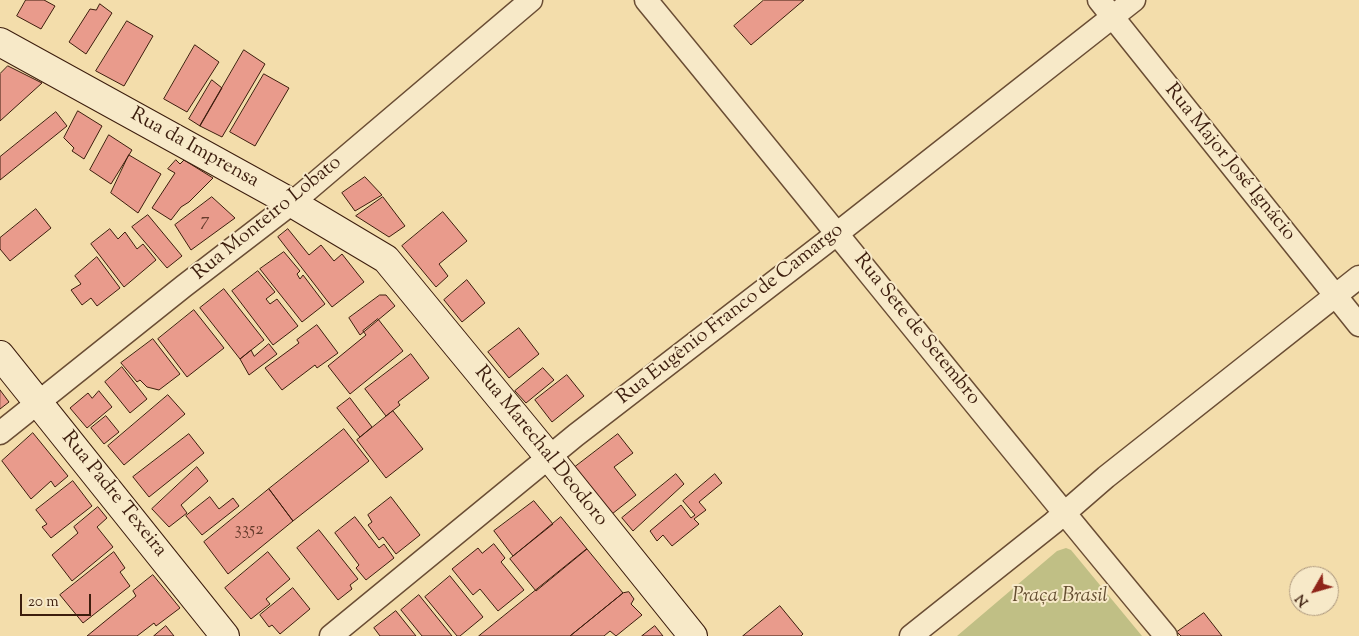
<!DOCTYPE html>
<meta charset="utf-8">
<style>
body{margin:0}
#map{position:relative;width:1359px;height:636px;overflow:hidden;background:#f3ddab;font-family:"Sorts Mill Goudy",serif}
canvas{display:block}
.north{position:absolute;left:1289px;top:566px;width:50px;height:50px;box-sizing:border-box;background:#f7e9c8;border:1px solid #ac977d;border-radius:50%;rotate:232deg;font-size:14px;font-weight:700;line-height:20px;text-align:center;color:#3c1d0d}
.north::after{content:'';display:block;margin:auto;width:18px;height:22px;background:#8f2418;clip-path:polygon(50% 0,100% 100%,50% 72%,0 100%)}
.scale{position:absolute;left:20px;top:594px;width:71px;height:22px;box-sizing:border-box;border:2px solid #3c1d0d;border-top:0;padding-left:6px;font-size:15px;line-height:18px;white-space:nowrap;color:#3c1d0d;-webkit-text-stroke:4px #f7e9c8;paint-order:stroke}
</style>
<div id="map">
<canvas width="1359" height="636"></canvas>
<div class="north">N</div>
<div class="scale">20 m</div>
</div>
<script>
const ctx = document.querySelector('canvas').getContext('2d');
ctx.lineJoin = 'round';
function fill(path, color) {
  ctx.fillStyle = color;
  ctx.fill(path, 'evenodd');
}
function trace(path, color, width, dash) {
  ctx.strokeStyle = color;
  ctx.lineWidth = width;
  ctx.lineCap = dash ? 'butt' : 'round';
  ctx.setLineDash(dash || []);
  ctx.stroke(path);
}
function write(font, color, halo, rows, align = 'center') {
  ctx.font = font + ' "Sorts Mill Goudy",serif';
  ctx.lineWidth = 4;
  ctx.setLineDash([]);
  ctx.textBaseline = 'middle';
  ctx.strokeStyle = halo;
  ctx.fillStyle = color;
  for (const [text, x, y, turn = 0] of rows) {
    ctx.save();
    ctx.translate(x, y);
    ctx.rotate((+turn || 0) * Math.PI / 180);
    ctx.textAlign = isNaN(turn) ? turn : align;
    if (halo) ctx.strokeText(text, 0, 0);
    ctx.fillText(text, 0, 0);
    ctx.restore();
  }
}
fill(new Path2D(`
 M1066 548 1071 550 1142 636H957L1057 551Z`), '#c0bf85');
const building = new Path2D(`
 M26 0H44L55 6 41 29 17 16Z
 M764 0H804L751 45 734 26Z
 M100 4 112 13 86 54 69 42 90 9 96 10Z
 M127 21 153 36 124 86 96 71Z
 M195 45 219 62 187 112 164 99Z
 M244 50 265 64 222 137 200 126Z
 M8 66 42 83 0 121V74Z
 M264 74 289 88 255 146 230 132Z
 M212 80 222 88 200 126 189 119Z
 M78 111 102 126 84 159 72 151 74 148 64 138Z
 M56 112 67 126 0 180V157Z
 M109 135 132 150 111 184 90 170Z
 M129 155 161 174 138 213 111 193Z
 M176 160 180 164 184 160 213 178 189 202 181 207 171 220 152 208 175 173 168 169Z
 M365 177 382 195 355 211 342 193Z
 M212 197 235 218 191 250 175 225Z
 M383 197 405 226 389 237 356 216Z
 M36 209 51 228 10 261 0 249V238Z
 M443 212 467 241 439 264 448 276 436 287 402 246Z
 M148 215 182 256 167 268 132 227Z
 M110 229 118 239 125 232 137 249 143 244 156 260 124 287 91 244Z
 M288 229 309 255 321 245 334 261 342 254 364 282 332 307 278 237Z
 M284 252 300 271 297 274 300 279 303 275 325 304 302 322 260 269Z
 M97 257 120 288 97 306 91 298 82 305 71 290 81 284 75 276Z
 M258 271 275 292 266 299 270 304 277 299 298 326 273 345 232 291Z
 M467 280 485 303 462 322 444 300Z
 M224 289 264 340 240 359 200 308Z
 M380 295H386L395 306 360 335 349 318Z
 M194 310 224 348 187 377 158 339Z
 M378 319 403 351 350 394 328 366 366 335 363 331Z
 M317 325 338 353 317 368 315 365 282 390 265 368 299 343 297 340Z
 M519 328 539 354 509 378 488 352Z
 M153 339 180 374 159 390 147 387 140 380 137 382 121 363Z
 M269 344 277 354 249 375 240 359 251 350 254 356Z
 M411 354 429 378 398 402 400 405 386 416 365 389Z
 M122 367 147 399 130 413 105 382Z
 M543 368 554 380 526 403 515 391Z
 M567 375 584 396 552 422 535 400Z
 M0 390 9 402 0 409Z
 M99 391 112 407 87 428 70 408 88 393 92 398Z
 M168 395 185 414 124 465 108 446Z
 M350 398 372 427 360 437 337 408Z
 M393 411 423 449 386 478 357 440Z
 M106 416 119 432 104 444 91 428Z
 M344 429 369 461 293 521 269 489Z
 M33 433 68 476 55 487 51 481 31 499 2 461Z
 M189 434 204 453 149 497 133 477Z
 M618 434 633 453 614 467 636 495 612 514 575 467Z
 M197 467 208 481 181 505 187 513 169 527 152 509Z
 M676 474 684 484 633 531 622 518Z
 M715 474 722 483 699 502 706 510 694 519 699 524 672 546 663 535 657 541 650 531 681 505 691 518 695 515 683 501Z
 M73 481 92 506 51 538 42 527 47 524 36 510Z
 M269 489 293 521 228 574 204 542Z
 M210 497 219 509 233 498 239 506 202 535 186 516Z
 M391 497 420 535 396 554 383 537 379 540 368 525 372 522 368 515Z
 M534 501 553 524 513 556 494 531Z
 M98 507 107 518 97 527 113 547 72 581 52 555 78 533 74 527Z
 M355 517 379 548 384 544 394 558 366 580 356 568 359 565 335 533Z
 M561 517 587 549 536 591 510 559Z
 M319 530 358 579 350 585 352 589 338 600 297 548Z
 M494 544 505 558 501 562 524 590 498 611 480 589 473 595 452 569 478 548 482 553Z
 M587 549 623 593 570 636H479Z
 M114 552 125 568 120 572 130 586 83 623 60 595Z
 M268 552 290 579 266 599 270 604 251 619 225 588Z
 M153 575 180 608 156 626 154 623 137 636H87L136 596 133 591Z
 M450 576 483 617 460 636H457L425 597Z
 M293 588 310 609 280 634 272 625 269 627 260 615Z
 M629 592 634 599 631 604 642 615 616 636 610 631 604 636H570L623 593Z
 M419 595 452 636H422L401 610Z
 M780 606 803 634 801 636H743Z
 M396 611 416 636H380L374 628Z
 M1204 613 1222 636H1181L1177 632Z
 M166 626 174 636H154Z
 M655 626 663 636H642Z`);
fill(building, '#e99b8c');
trace(building, '#3c1d0d', 1);
const minor = new Path2D(`
 M646 0C820 211 991 426 1166 636
 M1099 0 1359 325
 M0 433 184 286 292 203 531 0
 M331 636 576 435 825 243 1134 0
 M911 636 1053 523 1106 477 1359 277`);
const secondary = new Path2D(`
 M0 42 292 203 386 259 549 457 693 636
 M0 355 225 636`);
trace(minor, '#6a4d34', 25);
trace(secondary, '#3c1d0d', 30);
trace(minor, '#f7e9c8', 22);
trace(secondary, '#f7e9c8', 28);
write('18px', '#673c2d', null, [
 ["7",205,222],
 ["3352",249,531]
]);
write('20px', '#3c1d0d', '#f7e9c8', [
 ["Rua da Imprensa",194,149,29],
 ["Rua Major José Ignácio",1229,163,51],
 ["Rua Monteiro Lobato",268,219,-39],
 ["Rua Eugênio Franco de Camargo",731,315,-38],
 ["Rua Sete de Setembro",916,330,51],
 ["Rua Marechal Deodoro",540,447,51],
 ["Rua Padre Texeira",113,495,51]
]);
write('italic 20px', '#644e31', '#f7e9c8', [
 ["Praça Brasil",1060,598]
]);
</script>
